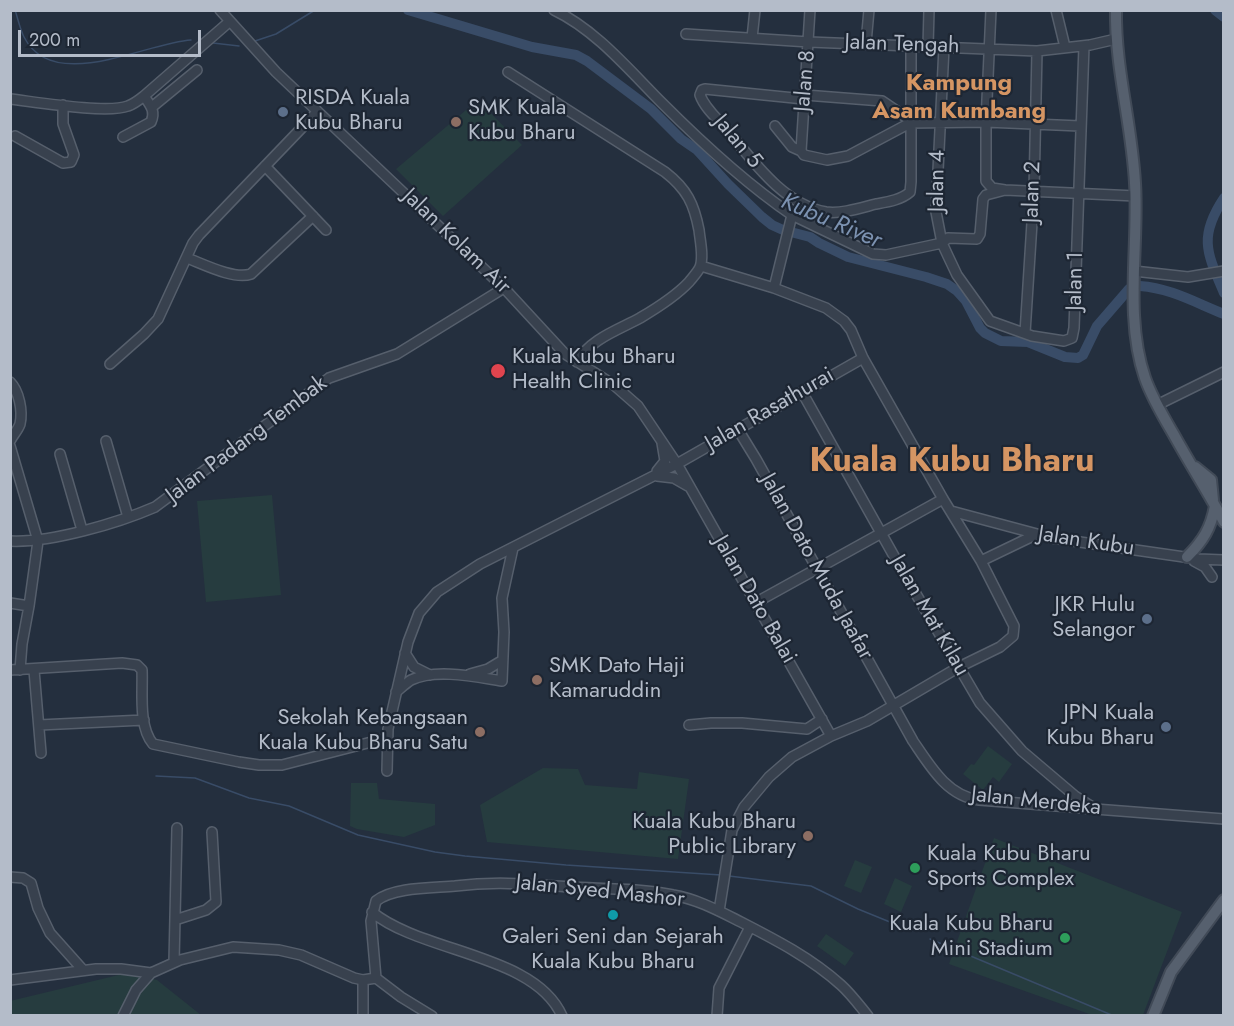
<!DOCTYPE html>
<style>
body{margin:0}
#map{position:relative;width:1234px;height:1026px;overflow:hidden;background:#242f3e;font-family:Jost,sans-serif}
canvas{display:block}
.frame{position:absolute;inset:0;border:12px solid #b4bcc9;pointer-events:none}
.scale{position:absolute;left:18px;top:30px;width:183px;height:27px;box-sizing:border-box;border:3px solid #b4bcc9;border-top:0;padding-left:8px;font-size:18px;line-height:21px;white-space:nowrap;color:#b4bcc9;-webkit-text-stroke:4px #1d2633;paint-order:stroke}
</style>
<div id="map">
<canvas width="1234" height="1026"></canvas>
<div class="frame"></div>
<div class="scale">200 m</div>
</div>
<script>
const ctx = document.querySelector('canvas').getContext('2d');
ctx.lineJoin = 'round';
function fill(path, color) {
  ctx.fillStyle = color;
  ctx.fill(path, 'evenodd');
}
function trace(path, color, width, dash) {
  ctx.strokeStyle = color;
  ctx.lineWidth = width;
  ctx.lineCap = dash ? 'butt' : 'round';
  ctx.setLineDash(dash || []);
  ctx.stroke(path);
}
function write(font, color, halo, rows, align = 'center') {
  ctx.font = font + ' Jost,sans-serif';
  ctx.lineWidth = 4.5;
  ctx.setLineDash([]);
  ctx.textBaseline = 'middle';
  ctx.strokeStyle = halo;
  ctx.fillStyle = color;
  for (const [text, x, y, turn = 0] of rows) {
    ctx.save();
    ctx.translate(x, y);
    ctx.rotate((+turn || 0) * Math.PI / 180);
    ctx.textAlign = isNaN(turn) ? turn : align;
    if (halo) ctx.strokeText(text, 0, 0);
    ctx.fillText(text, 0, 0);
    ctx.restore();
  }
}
fill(new Path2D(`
 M478 100 522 145 443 216 396 169Z
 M272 495 281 595 206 602 197 501Z
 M988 746 1012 764 999 782 993 777 983 790 963 774 971 764 974 765Z
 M543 768 578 769 585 785 637 789 639 772 689 779 678 859 487 842 480 805Z
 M351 783H377L379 799 435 804V825L404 837 357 829 350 826Z
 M994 838 1182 912 1143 1015H1092L949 964Z
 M855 860 872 867 861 893 844 886Z
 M895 878 912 886 901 912 884 904Z
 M826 934 854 953 845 966 817 946Z
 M127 973 157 980 201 1015H11L10 1001Z`), '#263c3f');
trace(new Path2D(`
 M15 10C18 19 20 29 24 37 53 94 145 43 191 40
 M255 41 276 34 315 10
 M213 43 239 46
 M156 776 195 778 249 798 289 806 358 835 435 852 465 856 566 865 721 875
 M729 876 811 886 858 909 912 931
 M930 939 1114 1016`), '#394c67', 1.5);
trace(new Path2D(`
 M408 10 532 47 576 55 587 61 651 109 681 139 697 150 728 184 762 217 772 225 783 230 810 237 819 243 848 257 926 277 947 284 957 291 966 301 980 328 985 333 1001 341 1028 342 1065 357 1078 358 1083 355 1097 326 1129 289
 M1215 10 1224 17
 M1224 198C1198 237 1207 253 1224 293
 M1140 286C1170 288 1196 303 1224 314`), '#394c67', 10);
const minor = new Path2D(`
 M220 10 276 72 504 288 565 354 614 385 638 406 677 464 831 736
 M554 10C596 30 629 70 662 103 702 143 745 183 792 215L873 254 886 255 942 243 948 238 977 239 980 234 983 199 986 195 1005 190
 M991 10 986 122V181L992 188 1005 190 1136 196
 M1056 10 1065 47
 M686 34 809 42 1037 51 1090 45 1116 39
 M752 38 755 10
 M866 43 869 10
 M928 47 929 10
 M944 47 936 212 942 243 948 256 957 275 990 321 1032 336 1064 341 1072 338 1074 328 1084 46
 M508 72 665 172C687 189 694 204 699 230 700 240 704 257 700 267 698 272 692 278 689 282 676 296 657 308 640 318 618 330 590 339 577 362
 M805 95 882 101 910 120
 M10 99C36 102 107 114 128 106 134 104 139 100 144 96L229 22
 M804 99 705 89 702 90 700 95C705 109 719 120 728 131 753 161 784 205 826 212 842 214 860 208 876 204 887 202 901 200 910 192L911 182V46
 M152 107 197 70
 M775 126 792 147 801 151 804 155 827 160 848 156 910 123 986 122 1080 126
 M15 136 63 163 71 162 74 155 63 124V105
 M123 137 151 122C156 111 150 105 144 96
 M801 151 810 10
 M265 166 326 230
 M187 258C203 264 234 280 251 274L313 216
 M701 266 774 288 826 308 844 321 851 330 863 358 943 499 981 561 1014 626 1013 636 1000 647 959 667 867 721 831 736 792 757 769 777 744 807 732 830 719 911
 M1134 271 1188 277 1224 271
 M774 288 792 215
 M1025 333 1034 191 1037 51
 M110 364 144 334 158 319 193 243 199 235 317 112
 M10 382C19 391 23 411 20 424 18 430 13 435 10 441
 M802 392 899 565 980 703 1022 751 1075 796 1094 808
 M1157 405 1224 372
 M737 428 756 459 913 741C930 766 947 796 979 800L1224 819
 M106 441 128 517
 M10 446 38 541 29 606 22 644 20 670
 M60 454 82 530
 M657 471 665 461 662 443
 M657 476 674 478 688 486
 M951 511 1052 538 1198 559 1224 560
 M10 541C51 543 118 523 155 507L329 378 397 354 504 288
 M981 561 1035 535
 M1194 561 1205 567 1212 577
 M10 603 29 606
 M755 603 943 499
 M405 653 414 667 430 675
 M10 670 122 663 137 665 142 670C143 692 138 726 153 744L239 762 259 765H282L387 738
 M34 670 41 753
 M470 674 488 669 503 660
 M396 692C401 688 406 683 411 680 436 668 476 677 502 681L504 632 502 598 513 548
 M39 725 144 720
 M689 725 711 723H742L807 729 822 719
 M387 771 388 729 408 642 419 613 437 592 480 564 677 464 863 358
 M10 877 23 878 31 883 38 908 50 933 83 970
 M372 912C422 953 535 954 562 1016
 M175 920 206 910 216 902 212 832
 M174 962 177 828
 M376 978 371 921 376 901C393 887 433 888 455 886 496 881 528 884 569 887 603 889 639 888 673 895 697 899 719 911 741 922 776 940 811 958 841 985 851 994 859 1005 868 1016
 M376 978 401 997 432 1016
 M10 980 96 969H121L151 973
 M123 1016 136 990 151 973 180 960 233 947 279 950 301 955 354 978 363 980 376 978
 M363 1016V980
 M717 1016 719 988 750 927`);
const major = new Path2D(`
 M1116 10C1115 68 1132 125 1135 183 1139 245 1124 317 1145 378 1152 398 1163 416 1174 435 1190 464 1208 492 1224 522
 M1195 467 1211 480 1213 500
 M1187 557C1203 541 1211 528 1215 506
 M1153 1016 1171 972 1224 900`);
trace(minor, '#565f6c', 12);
trace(major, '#414a57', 14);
trace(minor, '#38414e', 9);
trace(major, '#56606e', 10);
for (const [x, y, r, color] of [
 [283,112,6,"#5c6f8a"],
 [456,122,6,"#8d6e63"],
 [498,371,8,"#e0444e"],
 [1147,619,6,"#5c6f8a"],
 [537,680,6,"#8d6e63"],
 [1166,727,6,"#5c6f8a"],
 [480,732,6,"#8d6e63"],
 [808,836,6,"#8d6e63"],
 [915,868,6,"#2e9e5b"],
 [613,915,6,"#0f9aa8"],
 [1065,938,6,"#2e9e5b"]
]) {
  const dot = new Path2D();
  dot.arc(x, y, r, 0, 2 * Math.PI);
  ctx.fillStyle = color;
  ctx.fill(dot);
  trace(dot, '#1d2633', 2);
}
write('22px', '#b4bcc9', '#1d2633', [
 ["Jalan Tengah",902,45,2],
 ["Jalan 8",806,81,-85],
 ["Jalan 5",737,142,50],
 ["Jalan 4",938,181,-89],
 ["Jalan 2",1033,192,-88],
 ["Jalan Kolam Air",456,242,44],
 ["Jalan 1",1076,281,-89],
 ["Jalan Rasathurai",770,410,-30],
 ["Jalan Padang Tembak",247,440,-37],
 ["Jalan Kubu",1086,542,9],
 ["Jalan Dato Muda Jaafar",816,567,61],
 ["Jalan Dato Balai",754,600,60],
 ["Jalan Mat Kilau",929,616,60],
 ["Jalan Merdeka",1036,802,6],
 ["Jalan Syed Mashor",600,892,6]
]);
write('22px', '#b4bcc9', '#1d2633', [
 ["RISDA Kuala",295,99],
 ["Kubu Bharu",295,124],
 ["SMK Kuala",468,109],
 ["Kubu Bharu",468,134],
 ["Kuala Kubu Bharu",512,358],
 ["Health Clinic",512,383],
 ["JKR Hulu",1135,606,"right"],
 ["Selangor",1135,631,"right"],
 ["SMK Dato Haji",549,667],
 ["Kamaruddin",549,692],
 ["JPN Kuala",1154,714,"right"],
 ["Kubu Bharu",1154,739,"right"],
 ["Sekolah Kebangsaan",468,719,"right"],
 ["Kuala Kubu Bharu Satu",468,744,"right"],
 ["Kuala Kubu Bharu",796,823,"right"],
 ["Public Library",796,848,"right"],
 ["Kuala Kubu Bharu",927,855],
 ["Sports Complex",927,880],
 ["Kuala Kubu Bharu",1053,925,"right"],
 ["Mini Stadium",1053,950,"right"],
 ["Galeri Seni dan Sejarah",613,938,"center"],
 ["Kuala Kubu Bharu",613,963,"center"]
], 'left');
write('bold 24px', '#d59563', '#1d2633', [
 ["Kampung",959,84],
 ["Asam Kumbang",959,112]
]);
write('italic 24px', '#7c92b1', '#1d2633', [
 ["Kubu River",831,222,23]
]);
write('bold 34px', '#d59563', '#1d2633', [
 ["Kuala Kubu Bharu",952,463]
]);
</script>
